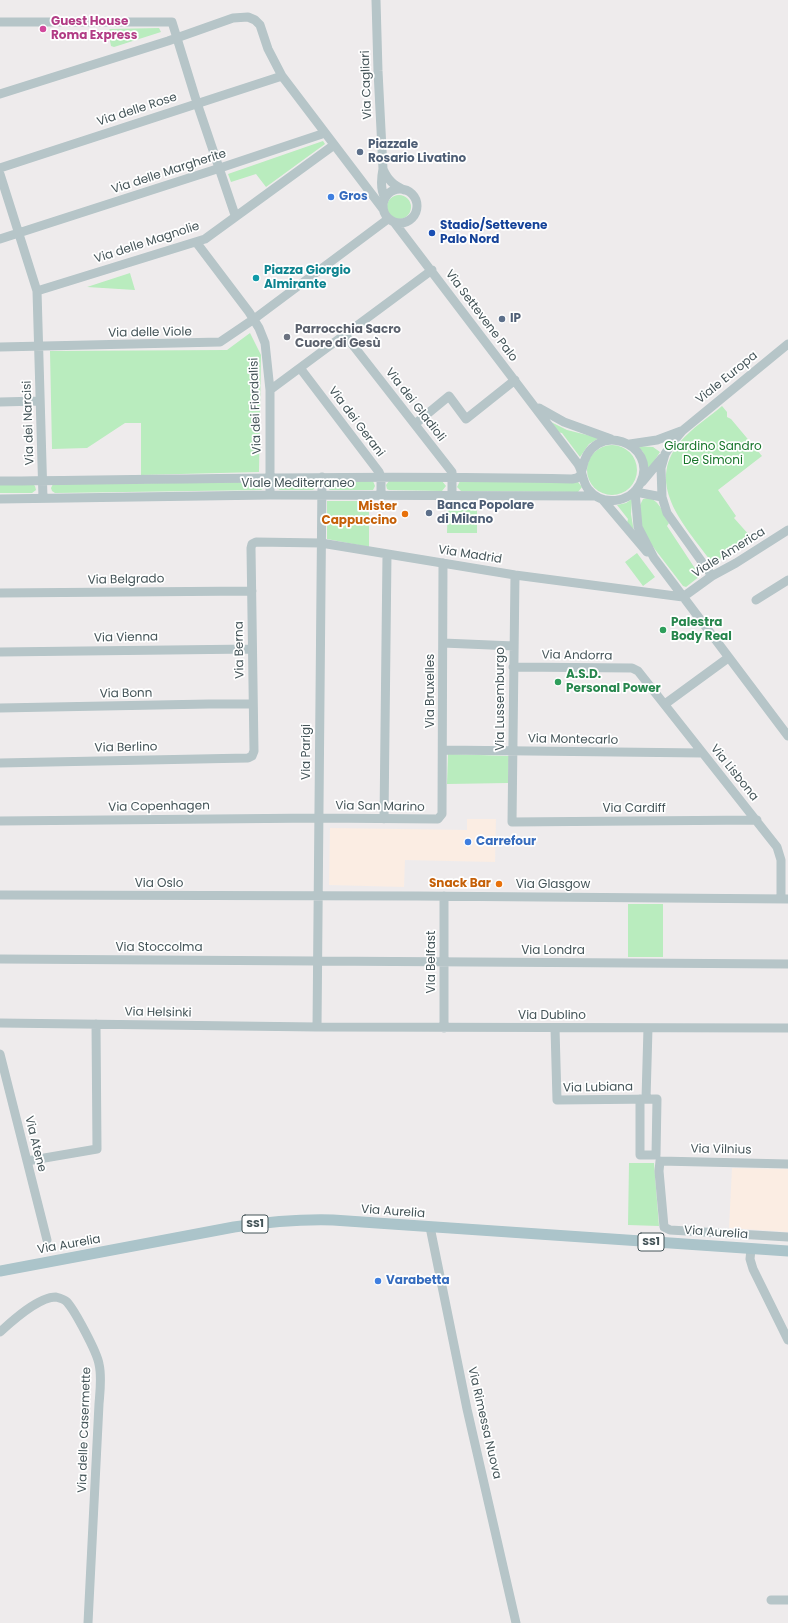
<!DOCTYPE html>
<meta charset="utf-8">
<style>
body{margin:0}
canvas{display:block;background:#eeebec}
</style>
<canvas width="788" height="1623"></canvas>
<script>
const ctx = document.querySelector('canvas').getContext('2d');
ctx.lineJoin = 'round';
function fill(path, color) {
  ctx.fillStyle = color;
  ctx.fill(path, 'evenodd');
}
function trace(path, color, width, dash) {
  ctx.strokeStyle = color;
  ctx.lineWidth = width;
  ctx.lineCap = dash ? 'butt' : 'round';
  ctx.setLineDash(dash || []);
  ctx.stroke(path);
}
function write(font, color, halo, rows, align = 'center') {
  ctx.font = font + ' Poppins,sans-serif';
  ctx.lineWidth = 3.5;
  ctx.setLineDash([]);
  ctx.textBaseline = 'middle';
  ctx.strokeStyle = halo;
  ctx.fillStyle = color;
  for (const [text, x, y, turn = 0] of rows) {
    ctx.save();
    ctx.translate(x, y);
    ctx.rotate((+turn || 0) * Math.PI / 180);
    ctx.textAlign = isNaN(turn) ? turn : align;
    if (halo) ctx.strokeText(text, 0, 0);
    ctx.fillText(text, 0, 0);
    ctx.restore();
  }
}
fill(new Path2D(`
 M467 819H496L495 862 405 860 404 887 329 885 330 828 467 830Z
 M732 1168 788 1169V1232L729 1228Z`), '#fbede3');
fill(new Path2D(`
 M159 28 161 32 114 47 111 46 108 31 110 29Z
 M323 141 325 144 266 187 256 174 231 182 228 174Z
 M387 207a12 12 0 1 1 24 0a12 12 0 1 1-24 0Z
 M130 273 135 290 87 287Z
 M250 333 261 355 259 472 141 475V423H125L87 448 52 449 50 351 227 350Z
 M722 406 727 412V417L731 419 762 456 718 490 736 516 734 518 750 536 713 564C688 529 643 486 680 442 692 428 708 418 722 406Z
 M549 421 567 430 599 438 589 444 580 457 562 433 557 432Z
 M587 470a25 25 0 1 1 50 0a25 25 0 1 1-50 0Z
 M637 446 653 447 660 452 647 472 643 452Z
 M277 481H314L316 486 313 490H280L275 487Z
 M328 481H373L375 486 373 490H330L326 487V484Z
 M389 481H442L446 486 442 491 389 490 387 489 386 485Z
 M460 481 578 482 582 487 578 492 461 491 457 487Z
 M264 482V488L261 490 55 493 52 491 51 488 53 484Z
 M0 484H33L35 486 36 490 32 493H0Z
 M648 498C660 500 663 514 669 523L667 526 700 576 686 587 683 586 644 535 642 531 640 505 643 499Z
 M632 499 631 514 634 532 627 523 628 519 617 505 626 503Z
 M327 501H369V547L327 539Z
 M448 502H477V533H447Z
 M637 553 655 577 643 586 625 562Z
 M448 754 509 756 508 783 447 784Z
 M628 904H663V957H628Z
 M629 1163H654L659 1226 628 1225Z`), '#b9ecbe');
trace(new Path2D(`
 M376 0 378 71 383 169C381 179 380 189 385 198
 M0 22H172L197 103 235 215
 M0 94 168 41 233 18 248 17 255 20 260 25 268 49 282 76 383 209
 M0 168 282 76
 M383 169C388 180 393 185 404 190
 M0 174 37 291 43 498
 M383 206a17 17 0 1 1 34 0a17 17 0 1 1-34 0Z
 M394 222 578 464C583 472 582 481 588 489 602 507 630 503 640 484 661 444 591 416 582 470
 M0 239 220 168 325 133
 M196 242 249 312 259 328 265 343 270 390V495
 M37 291 205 239 334 145
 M345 335 452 472V495
 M0 347 220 342 254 319 388 219
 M300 368 379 472 381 477V495
 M270 390 432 270
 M0 402 40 401
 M539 408 564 422 611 439
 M415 424 449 396 466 419 515 380
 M630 444 657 440 681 431
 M0 481C191 479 381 475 572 479L577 478 582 474
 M642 482 662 458
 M635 491 638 527 654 558 788 736
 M636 491 641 493 662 497
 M0 499 270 495 595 496
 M603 500 647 552
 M515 575 512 822 757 820
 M712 576 667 513 662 497 661 468 665 454 672 443 682 431 788 344
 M0 593 252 591
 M683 597 712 576 736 563 788 530
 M756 600 788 580
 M443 643 514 646
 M0 652 252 649
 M513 667 632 668 638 671 777 847 781 860V899
 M665 704 728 658
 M0 708 209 704H253
 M443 750 702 753
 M0 763 248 758 252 756 254 751 251 548 252 544 256 542 321 543 515 575 683 597
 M384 819 387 554
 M0 821 319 818 438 819 442 814 443 563
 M0 895 417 896 788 899
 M444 896V1028
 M0 959 788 964
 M0 1023 317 1027 788 1028
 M317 1027 322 477
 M555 1028 557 1100 657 1099 656 1155H640V1099
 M0 1054 47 1240
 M646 1099 648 1028
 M27 1161 97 1149 96 1024
 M660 1161 659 1171 664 1227 670 1230 788 1237
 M660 1161 788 1164
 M430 1227 467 1409 516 1623
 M751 1249 750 1259 753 1269 788 1340
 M0 1332C12 1321 38 1297 56 1297 60 1298 64 1299 67 1302 75 1311 97 1352 99 1364 102 1377 100 1391 99 1404L88 1623
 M771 1600H788`), '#b6c5c8', 9);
trace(new Path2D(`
 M0 1271 234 1227C267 1222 299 1219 333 1220L788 1251`), '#abc4ca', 11);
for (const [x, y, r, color] of [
 [43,29,4,"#d1479c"],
 [360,152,4,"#5c6f8a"],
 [331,197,4,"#3f7fe0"],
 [432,233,4,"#1a4fb4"],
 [256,278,4,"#0f9aa8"],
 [502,319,4,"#5c6f8a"],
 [287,337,4,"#6b7280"],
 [429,513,4,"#5c6f8a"],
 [405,514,4,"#e8710a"],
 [663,630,4,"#2e9e5b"],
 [558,682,4,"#2e9e5b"],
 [468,842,4,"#3f7fe0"],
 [499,884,4,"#e8710a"],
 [378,1281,4,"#3f7fe0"]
]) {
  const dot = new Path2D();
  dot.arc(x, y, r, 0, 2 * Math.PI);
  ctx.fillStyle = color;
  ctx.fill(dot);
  trace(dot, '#fff', 1.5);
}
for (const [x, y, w] of [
 [255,1224,26],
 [651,1242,26]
]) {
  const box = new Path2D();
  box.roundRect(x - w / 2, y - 9, w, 18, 3);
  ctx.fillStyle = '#fff';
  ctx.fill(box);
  trace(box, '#445458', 1);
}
write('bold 11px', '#445458', null, [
 ["SS1",255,1224],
 ["SS1",651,1242]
]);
write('bold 12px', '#b23c85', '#fff', [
 ["Guest House",51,22],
 ["Roma Express",51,36]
], 'left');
write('12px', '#445458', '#fff', [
 ["Via Cagliari",367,85,-92],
 ["Via delle Rose",137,110,-18],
 ["Via delle Margherite",169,172,-18],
 ["Via delle Magnolie",147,243,-18],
 ["Via Settevene Palo",481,316,53],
 ["Via delle Viole",150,333,-1],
 ["Viale Europa",727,378,-39],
 ["Via dei Gladioli",415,405,52],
 ["Via dei Fiordalisi",256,406,-92],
 ["Via dei Gerani",356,422,53],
 ["Via dei Narcisi",29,423,-92],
 ["Viale Mediterraneo",298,484],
 ["Viale America",729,553,-32],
 ["Via Madrid",470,555,9],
 ["Via Belgrado",126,580,-1],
 ["Via Vienna",126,638,-1],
 ["Via Berna",240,650,-91],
 ["Via Andorra",577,656,1],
 ["Via Bruxelles",431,691,-90],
 ["Via Bonn",126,694,-1],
 ["Via Lussemburgo",501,699,-90],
 ["Via Montecarlo",573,740,1],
 ["Via Berlino",126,748,-1],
 ["Via Parigi",307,752,-90],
 ["Via Lisbona",734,773,51],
 ["Via Copenhagen",159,807,-1],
 ["Via San Marino",380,807,1],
 ["Via Cardiff",634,809],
 ["Via Oslo",159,884],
 ["Via Glasgow",553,885],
 ["Via Stoccolma",159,948],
 ["Via Londra",553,951],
 ["Via Belfast",432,962,-90],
 ["Via Helsinki",158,1013,1],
 ["Via Dublino",552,1016],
 ["Via Lubiana",598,1088,-1],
 ["Via Atene",35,1144,76],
 ["Via Vilnius",721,1150,1],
 ["Via Aurelia",393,1212,4],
 ["Via Aurelia",716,1233,4],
 ["Via Aurelia",69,1245,-10],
 ["Via Rimessa Nuova",484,1423,77],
 ["Via delle Casermette",85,1430,-88]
]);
write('bold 12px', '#4e5e75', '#fff', [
 ["Piazzale",368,145],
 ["Rosario Livatino",368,159],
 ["IP",510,319],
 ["Banca Popolare",437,506],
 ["di Milano",437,520]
], 'left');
write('bold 12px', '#366cbe', '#fff', [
 ["Gros",339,197],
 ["Carrefour",476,842],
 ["Varabetta",386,1281]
], 'left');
write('bold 12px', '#164399', '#fff', [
 ["Stadio/Settevene",440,226],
 ["Palo Nord",440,240]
], 'left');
write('bold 12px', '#0d838f', '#fff', [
 ["Piazza Giorgio",264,271],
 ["Almirante",264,285]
], 'left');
write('bold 12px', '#5b616d', '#fff', [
 ["Parrocchia Sacro",295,330],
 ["Cuore di Gesù",295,344]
], 'left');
write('12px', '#18762c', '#fff', [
 ["Giardino Sandro",713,447],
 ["De Simoni",713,461]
]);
write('bold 12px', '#c56008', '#fff', [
 ["Mister",397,507],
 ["Cappuccino",397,521],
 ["Snack Bar",491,884]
], 'right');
write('bold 12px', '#27864d', '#fff', [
 ["Palestra",671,623],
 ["Body Real",671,637],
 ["A.S.D.",566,675],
 ["Personal Power",566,689]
], 'left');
</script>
